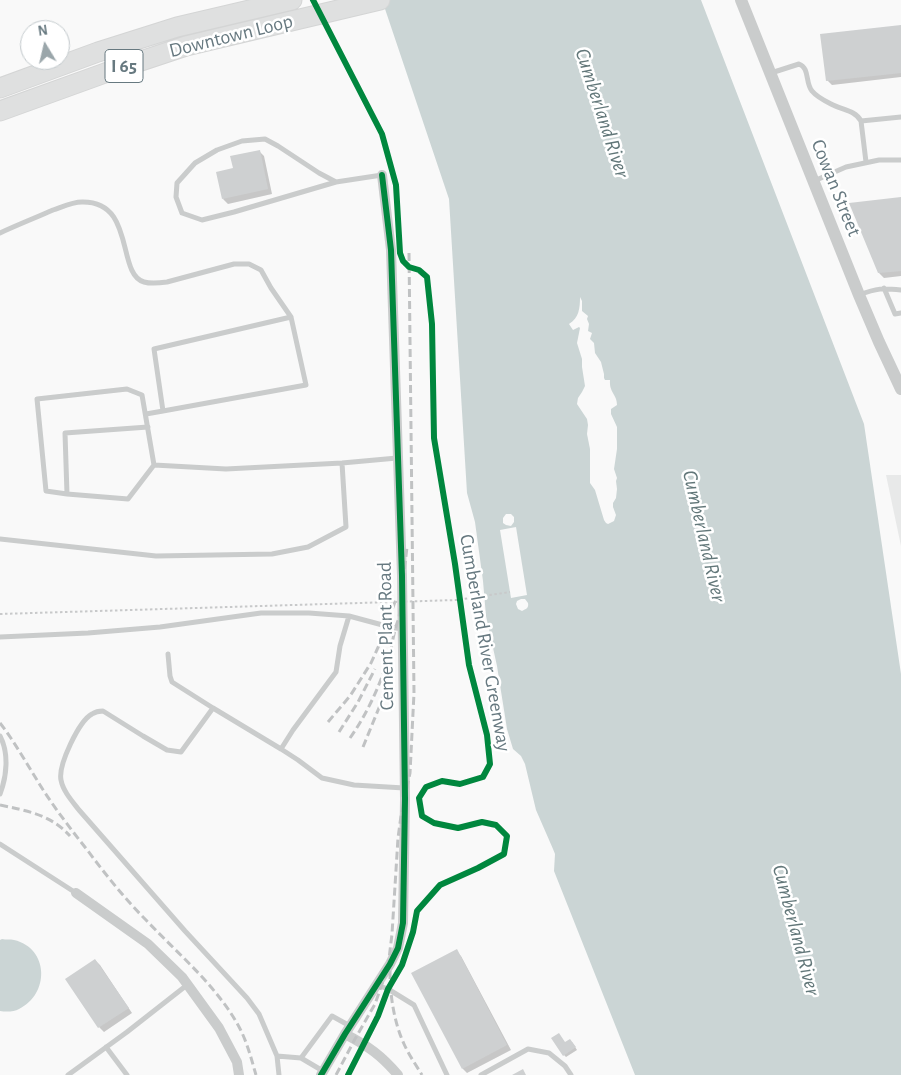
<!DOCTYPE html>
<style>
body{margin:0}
#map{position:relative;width:901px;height:1075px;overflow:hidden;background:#f9f9f9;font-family:"Alegreya Sans",sans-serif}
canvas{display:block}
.north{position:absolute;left:20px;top:20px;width:50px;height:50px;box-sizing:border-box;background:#fff;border:1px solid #c2c9cc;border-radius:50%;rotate:351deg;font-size:14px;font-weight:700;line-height:20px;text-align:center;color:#677980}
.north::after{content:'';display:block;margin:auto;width:18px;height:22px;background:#9aa6aa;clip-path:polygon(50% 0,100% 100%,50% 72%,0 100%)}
</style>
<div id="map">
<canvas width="901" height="1075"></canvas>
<div class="north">N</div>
</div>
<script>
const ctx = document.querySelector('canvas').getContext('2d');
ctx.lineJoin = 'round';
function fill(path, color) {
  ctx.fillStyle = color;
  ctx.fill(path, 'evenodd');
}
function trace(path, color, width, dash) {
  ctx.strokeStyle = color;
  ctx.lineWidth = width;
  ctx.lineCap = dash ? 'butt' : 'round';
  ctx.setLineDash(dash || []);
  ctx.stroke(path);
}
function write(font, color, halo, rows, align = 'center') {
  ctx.font = font + ' "Alegreya Sans",sans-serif';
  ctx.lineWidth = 5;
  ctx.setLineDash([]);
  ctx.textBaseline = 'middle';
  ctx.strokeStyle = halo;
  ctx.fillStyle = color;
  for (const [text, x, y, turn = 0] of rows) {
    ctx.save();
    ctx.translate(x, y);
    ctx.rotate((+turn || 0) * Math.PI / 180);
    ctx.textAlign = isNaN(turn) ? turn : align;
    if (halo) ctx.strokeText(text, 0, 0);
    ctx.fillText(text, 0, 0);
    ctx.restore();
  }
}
fill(new Path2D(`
 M886 475H901V546Z`), '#e8e9e9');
fill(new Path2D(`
 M382 0H701L864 424 901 674V1075H635L554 871 555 854 553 849 536 810 525 764 521 756 513 749 507 729 497 666 486 616 483 581 475 522 467 493 449 199ZM580 297 582 301V311L588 316 587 319 589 324 588 331 592 333 590 339 594 343 595 353 601 362 604 374V378L605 380H610C609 393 617 394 617 405L611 409V414L617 427V449L614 469 617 478 616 481 617 489 616 498 613 503V507L616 515 614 521 608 524 606 523 604 520 595 490 590 483V449L587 434 588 425 587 419 577 404 578 398 582 392 585 386 582 367V359L577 343 580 328 579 327 573 330 569 324C579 318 580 308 580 297ZM506 514H511L514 517V522L511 526 506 525 503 523V518ZM516 527 527 595 511 598 500 530ZM521 599H525L528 603C529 608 526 609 522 611L518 609 516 604 517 601Z
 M2 939C6 940 10 939 14 940 49 948 50 994 19 1009 14 1012 6 1012 0 1011V940Z`), '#cbd5d5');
fill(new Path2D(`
 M901 26V77L832 85 827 80Z
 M259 151 264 156 272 194 228 204 223 199 235 169Z
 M901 198V276L884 278 879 273Z
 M456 951 461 956 511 1050 467 1073 463 1069Z
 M95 960 100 965 132 1013 104 1032 99 1027 67 979Z
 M572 1042 577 1050 566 1057 564 1055 565 1043Z`), '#0003');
fill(new Path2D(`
 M901 25V73L826 81 820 34Z
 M260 150 268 189 222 199 216 172 233 168 230 156Z
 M901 197V271L878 273 849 203Z
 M457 949 507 1045 462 1069 411 973Z
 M95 959 129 1008 98 1028 65 979Z
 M559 1033 565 1042 570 1039 576 1047 563 1056 551 1038Z
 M523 1069 526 1075H512Z`), '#ced0d1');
const motorway = new Path2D(`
 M0 88 98 52 177 27 292 0
 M0 111 105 73 186 46 380 0`);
trace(motorway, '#d4d5d5', 21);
trace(new Path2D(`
 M771 73 799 64C810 68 805 83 812 91 816 96 825 101 831 104 842 110 855 110 861 121L866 162
 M861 121 901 117
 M814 181 846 167 879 160H901
 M336 182 234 212 202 220 182 213 176 197 177 183 195 163 217 150 242 141 265 139 278 146 319 173 336 182 382 175
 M0 233C17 225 35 218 53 210 62 207 72 202 82 202 136 201 116 274 144 282 151 284 160 283 167 282L234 264H249L261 270 271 288 291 317
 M884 288 895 314 901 313
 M859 295C877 288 883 288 901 290
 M146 414 163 411 306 385 291 317 154 349 163 411
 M154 465 128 499 67 494 46 491 37 399 127 389 142 395 154 465 226 469 342 463 397 458
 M67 494 65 433 148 427
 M0 539 156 556 272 554 308 547 346 527 342 463
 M402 629 390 627 349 616 340 646 336 672 293 730 281 749 298 760 322 778 354 785 404 788
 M0 637 88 633 160 627 261 613H309L349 616
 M168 654 170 676 172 682 213 708 281 749
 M213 708 181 752 167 750 143 736 103 711C100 711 95 712 92 714 79 721 58 765 61 780 63 791 72 801 79 810L185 931 247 998 259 1014 277 1056 279 1075
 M0 736C9 753 7 776 0 794
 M0 844 76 893
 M377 985 388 989 414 1005 447 1075
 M106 1047 127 1075
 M277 1056 301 1058 323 1071
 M301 1058 332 1016 350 1026
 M68 1075 127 1032 187 985
 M481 1075 528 1049 549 1053 565 1066 571 1075`), '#cacccc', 5);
trace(new Path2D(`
 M76 893 148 944 182 977 219 1028 237 1062 239 1075
 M345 1034C368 1046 381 1055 398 1075
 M321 1075 345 1034 390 964 398 948 403 923 405 799 402 576 391 250 382 175`), '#cacccc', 10);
trace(new Path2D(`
 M741 0 859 295 879 342 901 389`), '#cacccc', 12);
trace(motorway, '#dfe0e0', 19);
trace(new Path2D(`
 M328 722 350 696 371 663 380 643 396 599
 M0 723C14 741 25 761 37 780 52 805 70 828 88 851 106 875 125 899 146 920 178 954 215 984 238 1025 247 1041 251 1058 256 1075
 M339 732 358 702 375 669
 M350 738C369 711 382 681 391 649 393 638 395 628 399 618L407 547
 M363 747 383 698 391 670
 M0 805C27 811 50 814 70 836
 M390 971C390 996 394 1022 404 1044 409 1055 416 1065 422 1075
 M336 1075 355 1039 375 1004 388 967 392 934 398 838 401 816 410 773 414 693 409 252`), '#c0c2c3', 3, [8, 4]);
trace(new Path2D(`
 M0 614 457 600 510 592`), '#c8c9ca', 2, [2.5, 2.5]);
trace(new Path2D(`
 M313 0 382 134 396 185 400 253 403 261 409 267 419 270 427 277 432 324 434 438 455 564 469 665 487 735 490 764 483 777 460 784 442 781 426 787 419 798 422 816 434 823 458 828 482 822 496 825 507 836 504 854 478 868 440 885 417 911 413 932 402 965 388 989 378 1016 348 1075
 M321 1075 345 1034 390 964 398 948 403 923 405 799 402 576 391 250 382 175`), '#00873e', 6);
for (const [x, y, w] of [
 [124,66,38]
]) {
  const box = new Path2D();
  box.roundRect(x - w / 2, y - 16.5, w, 33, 4);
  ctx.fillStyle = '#fff';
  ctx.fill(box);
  trace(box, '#677980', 1);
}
write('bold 19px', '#677980', null, [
 ["I 65",124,66]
]);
write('20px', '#677980', '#fff', [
 ["Downtown Loop",231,36,-14],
 ["Cowan Street",836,188,68],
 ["Cement Plant Road",386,636,-91],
 ["Cumberland River Greenway",485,643,80]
]);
write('italic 21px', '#627779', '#fff', [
 ["Cumberland River",602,113,72],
 ["Cumberland River",704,536,77],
 ["Cumberland River",796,930,75]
]);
</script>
